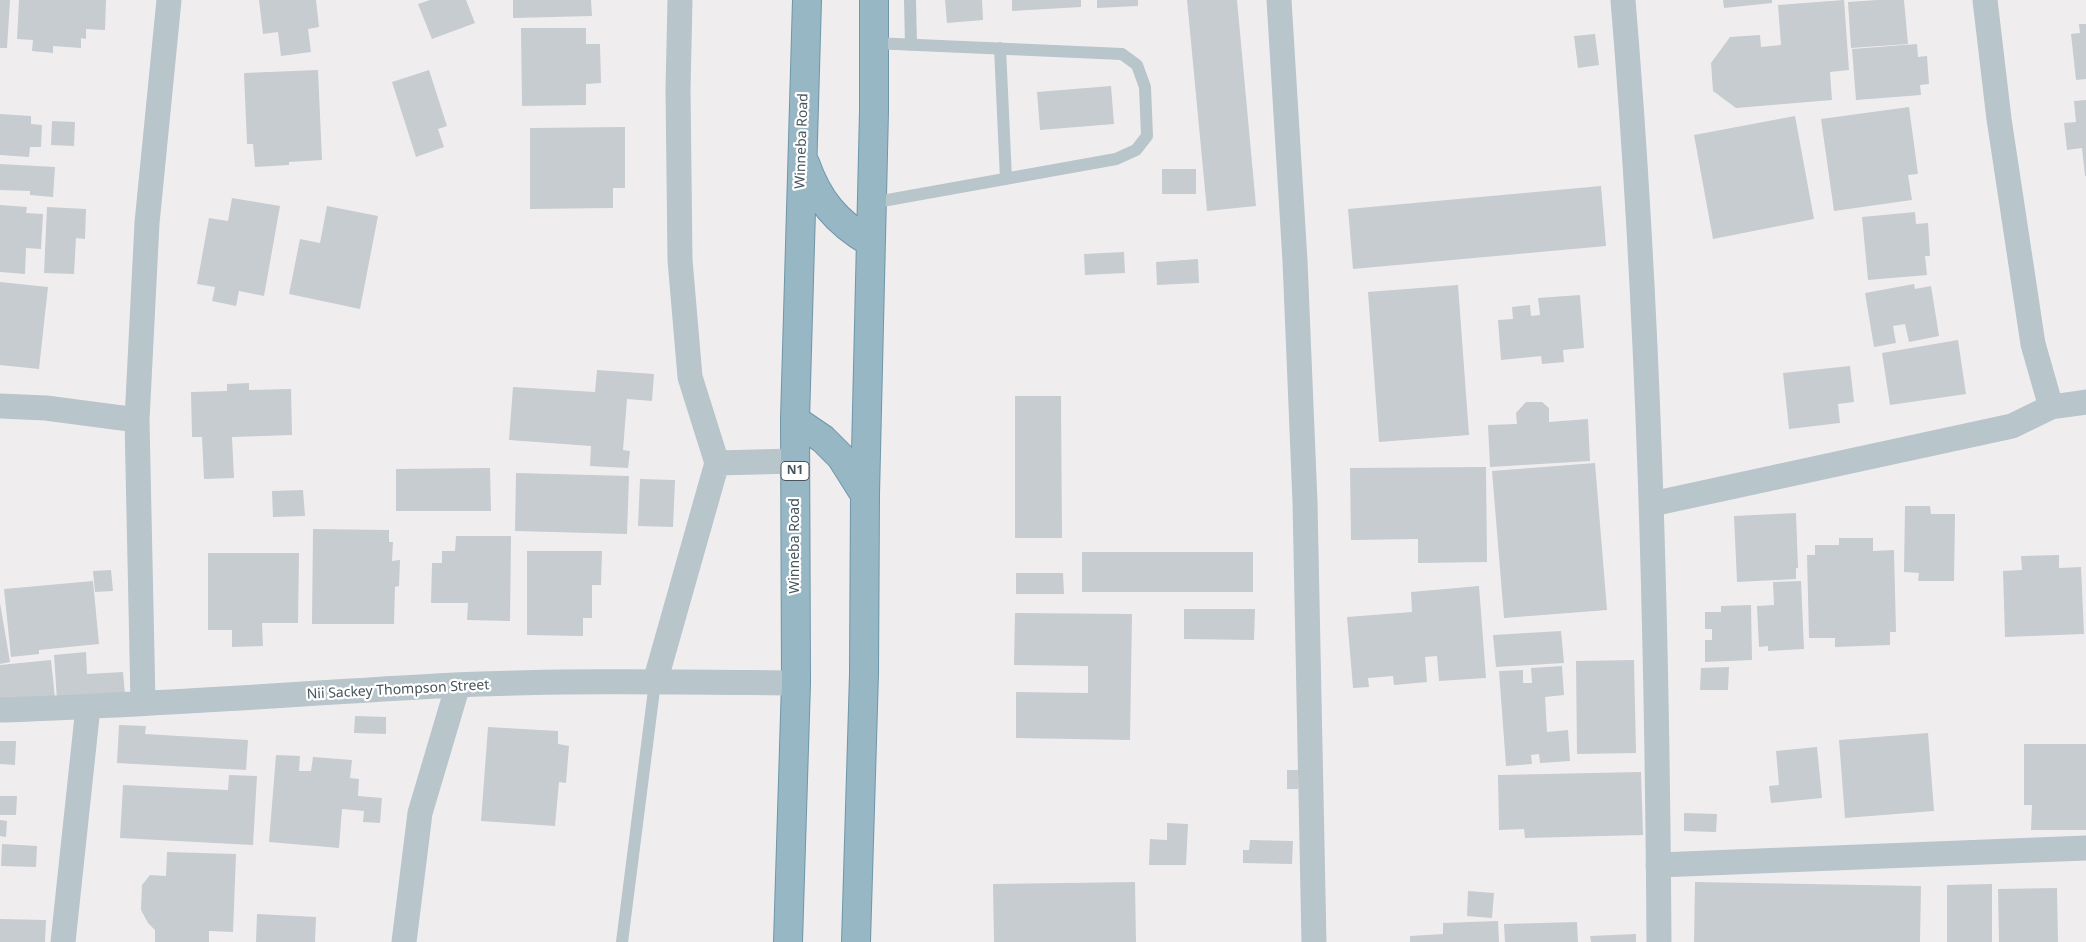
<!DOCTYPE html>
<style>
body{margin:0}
canvas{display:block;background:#f0edee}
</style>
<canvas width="2086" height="942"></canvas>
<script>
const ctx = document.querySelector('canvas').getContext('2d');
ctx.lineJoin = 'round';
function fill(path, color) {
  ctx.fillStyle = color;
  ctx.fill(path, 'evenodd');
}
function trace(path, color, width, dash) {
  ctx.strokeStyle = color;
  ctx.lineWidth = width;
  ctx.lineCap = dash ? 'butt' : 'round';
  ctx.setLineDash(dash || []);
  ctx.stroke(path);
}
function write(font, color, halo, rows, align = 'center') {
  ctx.font = font + ' "Noto Sans",sans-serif';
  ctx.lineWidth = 4.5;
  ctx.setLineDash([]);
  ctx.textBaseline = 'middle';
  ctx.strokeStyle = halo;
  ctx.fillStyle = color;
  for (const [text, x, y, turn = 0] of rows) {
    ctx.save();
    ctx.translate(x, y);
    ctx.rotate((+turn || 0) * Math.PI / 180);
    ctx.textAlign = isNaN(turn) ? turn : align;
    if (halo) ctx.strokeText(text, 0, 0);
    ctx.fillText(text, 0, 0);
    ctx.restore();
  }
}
fill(new Path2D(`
 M0 0H10L7 48H0Z
 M19 0H106L105 30 86 29V39L81 38V48L53 46V53L32 51 33 40 17 39Z
 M259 0H316L319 27 308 29 311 52 281 56 278 32 263 34Z
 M430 0H466L475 23 432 39 418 4Z
 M513 0H591L592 16 513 18Z
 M945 0H982L983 20 947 23Z
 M1012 0H1081V7L1012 11Z
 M1097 0H1138V6L1097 8Z
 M1187 0H1237L1256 206 1207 211Z
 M1723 0H1772V3L1724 8Z
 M1844 0 1849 70 1830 72 1832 100 1736 108 1713 91 1711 63 1730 37 1760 35 1761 47 1781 45 1778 5Z
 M1878 0H1904L1908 44 1851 48 1848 2Z
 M2079 24H2086V79L2076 80 2071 34 2080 33Z
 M521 28H586V44H600L601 83 586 84V105L522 106Z
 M1595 34 1599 65 1578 68 1574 36Z
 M1917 44 1918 57 1927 56 1929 84 1920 85 1921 95 1856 100 1852 49Z
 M318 70 322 160 289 162V165L255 167 253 144H247L244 73Z
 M429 70 447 126 438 129 444 147 416 157 392 82Z
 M1111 86 1114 124 1040 130 1037 92Z
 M2086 100V176H2085L2082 148 2067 150 2064 123 2076 122 2074 101Z
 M1909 107 1918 174 1908 175 1912 200 1834 211 1821 119Z
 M0 114 31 116V124L42 125 41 147H30L29 157 0 155Z
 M1795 116 1814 219 1713 239 1694 135Z
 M52 121 75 122 74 146 51 145Z
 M625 127V188H613V208L530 209V128Z
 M0 164 55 167 53 197 30 195V191L0 190Z
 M1162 169H1196V194H1162Z
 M1601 186 1606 246 1353 269 1348 209Z
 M232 198 280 206 264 296 239 291 236 306 212 301 215 287 197 284 209 218 228 221Z
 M0 205 27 207 26 213 43 214 41 249 26 248 25 274 0 272Z
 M327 206 378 216 360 309 289 294 300 239 320 243Z
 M47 207 86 209 85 239 76 238 74 274 44 273Z
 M1915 212 1916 224 1928 223 1930 256H1925L1927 275 1868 280 1862 217Z
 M1124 252 1125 273 1085 275 1084 254Z
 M1198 259 1199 283 1157 285 1156 262Z
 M0 282 48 287 39 369 0 365Z
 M1914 284 1915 289 1931 286 1939 336 1909 342 1905 324 1893 326 1896 343 1874 347 1865 293Z
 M1458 285 1469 435 1379 442 1368 292Z
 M1580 295 1584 348 1563 350 1564 362 1542 364 1541 356 1501 360 1498 320 1513 319 1512 307 1530 305 1531 316 1540 315 1538 298Z
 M1958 340 1966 394 1890 405 1882 353Z
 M1850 366 1854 402 1838 404 1840 423 1789 429 1783 373Z
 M597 370 654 374 652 401 627 399 623 450 630 451 628 468 590 466 591 446 509 440 513 387 595 392Z
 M249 383V390L291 389 292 435 232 437 234 478 204 479 202 437H192L191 392 227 391V384Z
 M1015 396H1061L1062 538H1015Z
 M1526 402H1542L1549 408V422L1588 419 1590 461 1490 467 1488 425 1517 424 1516 413Z
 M1595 463 1607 610 1504 618 1492 471Z
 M1486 467 1487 562 1418 563V539L1351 540 1350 468Z
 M490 468 491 511H396V469Z
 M516 473 629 476 627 534 515 531Z
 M640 479 675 480 673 527 638 526Z
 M303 490 305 516 273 517 272 491Z
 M1905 506H1930L1931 514H1955L1954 581H1918L1919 573 1904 572Z
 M1796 513 1798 568H1796V579L1737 582 1734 516Z
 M313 529 389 530V542H393L392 561 400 560 399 586 395 587 394 624H312Z
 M456 536H511L510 621 467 620 468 603H431L432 563H442V551H455Z
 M1839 538H1873V551L1894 550 1896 632H1890V645L1835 647V638H1809L1807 555H1815V545H1839Z
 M527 551H602L601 585H592V618H583V636L527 635Z
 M1082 552H1253V592H1082Z
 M208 553H299L298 623H262L263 646 232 647V630H208Z
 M2059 555V568L2081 567 2084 634 2005 637 2003 571 2022 570 2021 556Z
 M111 570 113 591 95 592 93 571Z
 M1016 573H1063L1064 594H1016Z
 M93 581 99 644 39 650V654L11 657 4 589Z
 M1801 581 1804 649 1768 651V646L1759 647 1757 606 1774 605 1773 582Z
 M1479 586 1486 678 1439 681 1437 656 1425 657 1427 682 1394 685 1393 676 1368 678 1369 687 1353 688 1347 617 1412 612 1411 592Z
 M0 603 10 662 0 664Z
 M1751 605 1752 660 1705 662V640H1712V629H1705V612H1721V606Z
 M1184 609H1255L1254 640 1184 639Z
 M1015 613 1132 614 1130 740 1016 738V692L1088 693V666L1014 665Z
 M1561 631 1564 663 1496 667 1493 635Z
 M86 652 87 674 123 672 125 695 57 700 54 655Z
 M51 660 55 698 0 704V665Z
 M1634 660 1636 753 1577 754 1576 661Z
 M1562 666 1564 695 1545 697 1547 732 1568 730 1570 761 1540 763 1539 754 1531 755 1532 764 1506 766 1499 671 1523 670V683H1532L1531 668Z
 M1729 667 1728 690H1700L1701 668Z
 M355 716 386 717V734L354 733Z
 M119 725 146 726 145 734 248 740 246 770 117 763Z
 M488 727 558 731V744L569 746 566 783 559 782 555 826 481 821Z
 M1928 733 1934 811 1845 818 1839 740Z
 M0 741H16L15 765 0 764Z
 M2024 744H2086V830H2031L2032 805H2024Z
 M1817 747 1822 798 1771 803 1769 786 1779 785 1776 751Z
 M276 755 300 756 299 771H311L313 757 352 760 350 778 359 779 358 796 382 798 380 823 363 822 364 811 342 809 339 848 269 842Z
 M1287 770H1298V789H1287Z
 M1641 772 1643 835 1525 838 1524 829 1499 830 1498 775Z
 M229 775 257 776 253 845 120 838 123 785 228 790Z
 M0 796H17L16 815H0Z
 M1684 813 1717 814 1716 832 1684 831Z
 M0 820 7 821 6 837 0 836Z
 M1167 823 1188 824 1186 865H1149L1150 839 1167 840Z
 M1250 840 1293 841 1292 864 1243 863V850H1249Z
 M2 844 37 846 36 867 1 866Z
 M167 852 236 854 233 932 209 931V942H155V930L148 923 141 910 142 885 150 875 166 876Z
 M1135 882 1136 942H994L993 884Z
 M1695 882 1921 886 1920 942H1694Z
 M1992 884V942H1947V885Z
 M2057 888 2058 942H1999L1998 889Z
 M1468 891 1494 893 1492 918 1467 916Z
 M257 914 316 917 315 942H256Z
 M0 919 46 920 45 942H0Z
 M1498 921 1499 942H1410V936L1443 934V923Z
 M1577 922 1578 942H1505L1504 924Z
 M1636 934V942H1591L1590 936Z`), '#c7ccd0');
const trunk = new Path2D(`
 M805 163C818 200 836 222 870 242
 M795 420 823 439 841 457 865 495
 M788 942 796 683 795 420 807 0
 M856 942 864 674 865 495 874 111V0`);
trace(trunk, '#6f96a9', 30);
trace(new Path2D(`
 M910 0 911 45
 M1000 48 1006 179
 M871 203 1116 159 1136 150 1147 136 1145 87 1137 65 1122 54 873 43
 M622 942 655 682`), '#b8c5cb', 12);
trace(new Path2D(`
 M1279 0 1295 261 1305 502 1314 942
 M1623 0C1649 313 1657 628 1659 942
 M0 406 46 408 137 420
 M2051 407 2086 402
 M717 463 795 461
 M1652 504 2012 426 2051 407 2033 344 1999 119 1985 0
 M655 682 717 463 690 377 680 260 678 89 680 0
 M143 702 137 420 147 223 169 0
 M0 710C152 705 304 693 455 685 569 680 682 682 796 683
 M1658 865 2086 848
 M63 942 88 707
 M404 942 420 813 458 685`), '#b8c5cb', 25);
trace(trunk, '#98b7c5', 28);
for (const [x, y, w] of [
 [795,471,28]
]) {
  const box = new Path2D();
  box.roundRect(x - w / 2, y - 9.5, w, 19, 4);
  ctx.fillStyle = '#fff';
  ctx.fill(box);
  trace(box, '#45555b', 1);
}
write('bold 12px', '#45555b', null, [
 ["N1",795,471]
]);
write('14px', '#45555b', '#fff', [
 ["Winneba Road",802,141,-88],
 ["Winneba Road",795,546,-90],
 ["Nii Sackey Thompson Street",398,690,-3]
]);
</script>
